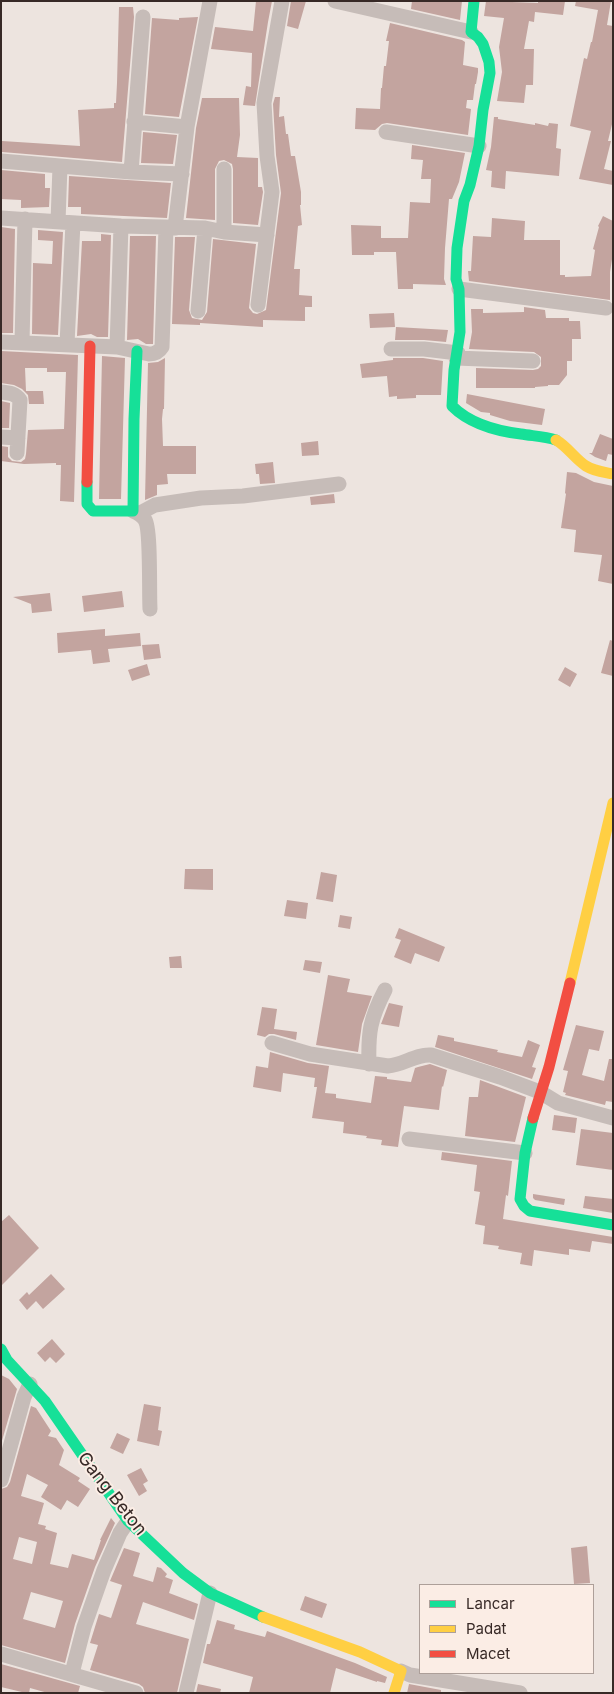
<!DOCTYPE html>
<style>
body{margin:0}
#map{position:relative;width:614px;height:1694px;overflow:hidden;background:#ede4df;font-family:Inter,sans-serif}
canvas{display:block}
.frame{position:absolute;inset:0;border:2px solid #372926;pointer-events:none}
.legend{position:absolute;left:419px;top:1584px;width:175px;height:90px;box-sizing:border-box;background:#fbede5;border:1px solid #ad9f99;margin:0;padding:6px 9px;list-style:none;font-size:15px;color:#372926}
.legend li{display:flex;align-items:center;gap:10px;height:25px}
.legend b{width:25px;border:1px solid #ad9f99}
</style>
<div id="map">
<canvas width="614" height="1694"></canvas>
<div class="frame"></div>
<ul class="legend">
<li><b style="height:6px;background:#16e098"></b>Lancar</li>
<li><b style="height:6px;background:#ffcf43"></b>Padat</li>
<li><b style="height:6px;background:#f24e42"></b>Macet</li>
</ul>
</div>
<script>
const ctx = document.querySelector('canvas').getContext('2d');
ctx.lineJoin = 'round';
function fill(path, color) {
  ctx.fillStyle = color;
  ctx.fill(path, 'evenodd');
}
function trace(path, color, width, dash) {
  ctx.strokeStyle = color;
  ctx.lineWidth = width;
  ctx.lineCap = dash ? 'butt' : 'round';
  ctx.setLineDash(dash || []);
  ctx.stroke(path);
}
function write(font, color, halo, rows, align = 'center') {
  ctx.font = font + ' Inter,sans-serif';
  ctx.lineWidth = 4;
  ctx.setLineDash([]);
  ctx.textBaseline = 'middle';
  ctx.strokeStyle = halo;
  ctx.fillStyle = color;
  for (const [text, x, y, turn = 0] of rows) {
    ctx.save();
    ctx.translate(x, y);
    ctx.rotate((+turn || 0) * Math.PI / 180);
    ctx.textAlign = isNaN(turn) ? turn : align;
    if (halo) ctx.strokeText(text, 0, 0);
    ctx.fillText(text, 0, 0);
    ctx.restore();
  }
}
fill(new Path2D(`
 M256 1H272L268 22 255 106 243 105 246 86 251 87 252 53 211 49 215 27 253 31Z
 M291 1H306L298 29 287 26Z
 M412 1H462L460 20 411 9Z
 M486 1 538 3V1H565L563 15 535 12 534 22 529 21 524 49H534L533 85H526L524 103 497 101 502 72 499 47 504 18 484 16Z
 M576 1H611L607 25 613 26V120L608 141H611L604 169 613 171V185L579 179 591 131 570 126 584 58 587 59 591 42H592L598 10 575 6Z
 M119 7H133L134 17 122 162 2 152V141L80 146 78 110 114 108V103H116L117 83Z
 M198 17 179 117 145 114 152 18 179 20V18Z
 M390 23 462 40 465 42 463 65 478 68V72L476 84H475L473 100H467L466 108 471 109 468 135 387 123 382 124 375 130 355 129 356 108 380 109 381 88H382L384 66H386L389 41H386Z
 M275 97H280L279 117 284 116 286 134H288L291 156H295L301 192V205H300L302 225 298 226 294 269H300L299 295 312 296V307H305V321L263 320V327L200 323V325L172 324 175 237H195L189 310 192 318 202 320 207 312 213 239 256 244 249 308 253 313 257 314 266 310 281 193 276 155 273 104Z
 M202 98H239L240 135 237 157 258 158V187H262L263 192 258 225 233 223V169L232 164 224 160 219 161 215 169V220L186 218 196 128Z
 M494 117H498V119L535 125V123L548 126 549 123 558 124 556 148 561 149 559 176 506 171 505 189 491 187 492 171 486 170 491 147Z
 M143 132 177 135 173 164 141 163Z
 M412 145 465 153 459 182 452 199H449L445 248 444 279 446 285 413 284V289H398L396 252H374V255H352L351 225 381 226V238H408L410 202 430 203 431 179H421L423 160 411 159Z
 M1 170 45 174V188H50L49 207 21 208V200L1 199Z
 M69 176 171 183 167 218 81 214V207H68Z
 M603 216 613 221V253L610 272V300L469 281 468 271H471L473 236 491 237 492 218 525 221 524 240H560V275H565V277L591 276 595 250 593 249 599 227 598 226Z
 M1 227 15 229 13 333H1Z
 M38 230 63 232 58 335 32 334 33 263 52 264 53 241 38 240Z
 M101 234 111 235 108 337H97L91 334 77 336 82 241H101Z
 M130 236H156L153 344H146L138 339 127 340Z
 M524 307 545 310 546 318H569V321H580L581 339H572V361H567V375L559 385H548V386L535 387V388H476V368L533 370 538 369 541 366V357L534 352 469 349 472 332 471 309H483V313L524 312Z
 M394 313 395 327 370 328 369 314Z
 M396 327 448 330 446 342 424 340H395Z
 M1 351 78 355 74 502 60 501 61 465H56V463L24 464 1 461V446L8 447V457L12 461 21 462 25 459 26 454 28 430 64 429 66 372H47V368H25L26 391H43L44 404H29L28 395 22 389 14 385 1 383Z
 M102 356 125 358 121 499H99Z
 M165 358 164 409H163L162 419 163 446H196V474H167L168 484 157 485V495L145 500 148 363 158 362Z
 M393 358H423L443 361 441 395H416V398L397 399V396L389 397 387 376 362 378 360 364 393 360Z
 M467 394 545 409 542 425 510 421 490 415V413L481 412 466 403Z
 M1 401 10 403 9 428H1Z
 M600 434 613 439V455L608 454 606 461 595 457 589 453H592Z
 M318 441 319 455 302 456 301 443Z
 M273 462 275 483 260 484 259 474H256L255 464Z
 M567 472 576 473 594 482 613 486V584L598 581 602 555 574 552 576 530 561 528 566 494 565 493Z
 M334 494 335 503 311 505 310 497Z
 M122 591 124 607 84 612 82 596Z
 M50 593 52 611 32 613 31 604 13 597Z
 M105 629V636L140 633 141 646 108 649 110 662 93 664 91 650 58 653 57 633Z
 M610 640 613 641V676L601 673Z
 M159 644 161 658 144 660 142 645Z
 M147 664 150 675 132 681 128 670Z
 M565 667 577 674 570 687 558 680Z
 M185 869H213V890L184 889Z
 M321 872 337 875 333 902 316 899Z
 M287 900 308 903 306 919 284 916Z
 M340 915 352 917 350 929 338 927Z
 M399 928 445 947 439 962 415 953 411 964 394 957 401 940 395 938Z
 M181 956 182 968H170L169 957Z
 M305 960 322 962 320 973 303 970Z
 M328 975 350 979 347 992 372 996 362 1024 358 1052 316 1045Z
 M389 1003 403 1006 399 1027 381 1024Z
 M262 1007 277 1009 274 1029 297 1032 296 1040 274 1034H269L265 1037 257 1035Z
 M576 1025 604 1031 599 1051 589 1049 582 1075 604 1081 609 1059H613V1102L606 1101 605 1105 565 1095 566 1093 563 1092 568 1071 563 1070Z
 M438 1035 454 1038V1041L498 1050 497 1052 522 1057 528 1040 540 1045 532 1067 536 1068 532 1079 435 1047Z
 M270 1052 308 1063 329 1066 325 1093 336 1094V1098L371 1103 375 1076 387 1077V1079L411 1082 415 1068 418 1067 430 1064 447 1070 443 1087 442 1086 439 1110 404 1106 398 1147 381 1145 382 1140 366 1138 367 1136 343 1133 344 1122 312 1118 317 1087H314L315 1078 283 1073 281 1092 253 1087 256 1066 268 1068Z
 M480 1080 526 1097 515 1142 465 1136 469 1097H478Z
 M554 1115 577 1118 575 1133 552 1130Z
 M581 1129 613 1133V1170L576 1165Z
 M442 1152 512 1161 508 1196 506 1195 503 1219 613 1237V1244L592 1241 590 1252 569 1249V1255L534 1250 532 1266 520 1264 522 1253 498 1249 499 1246 483 1244 485 1226 475 1224 480 1192 474 1191 477 1165 441 1160Z
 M533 1194 565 1199 564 1205 535 1200 533 1198Z
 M585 1196 613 1199V1213L583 1208Z
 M9 1215 39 1248 1 1286V1222Z
 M51 1274 65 1289 43 1309 36 1301 27 1310 19 1300 27 1292 29 1295Z
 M52 1339 65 1354 56 1363 50 1357 45 1362 37 1353Z
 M1 1375 9 1379 17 1389 1 1444Z
 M144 1404 161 1407 158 1430 162 1431 159 1446 137 1441Z
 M31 1406 36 1408 51 1431 48 1436 56 1438 64 1450 59 1465 80 1478 78 1481 90 1489 78 1507 67 1500 61 1510 41 1497 48 1485 27 1474 21 1496 44 1503 38 1524 46 1526 45 1529 57 1533 50 1564 68 1568 72 1554 94 1560 101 1540H100L111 1518 115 1523 95 1567 75 1624 65 1663 1 1645V1489L7 1487 10 1482ZM19 1537 37 1542 32 1564 13 1559ZM31 1592 63 1601 55 1628 23 1619Z
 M117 1433 130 1439 123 1454 110 1448Z
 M141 1468 148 1481 143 1484 147 1491 139 1496 127 1475Z
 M587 1546 590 1583 574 1584 571 1548Z
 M124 1548 140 1553 133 1576 153 1582 157 1567 161 1568 167 1574 165 1577 173 1580 169 1593 198 1604 194 1620 143 1602 136 1624 189 1639 177 1693H145L143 1687 139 1684 90 1670 98 1645 90 1643 99 1614 111 1618 122 1585 110 1581Z
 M305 1596 327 1604 322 1618 300 1610Z
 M217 1620 235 1625 234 1629 265 1637 267 1631 355 1663 387 1677 385 1683 377 1681V1682L336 1668 330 1693H249L253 1677 203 1663 207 1644H210Z
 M1 1664 80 1686 78 1693H48L30 1688 29 1693H26L1 1687Z
 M198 1684 221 1689 220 1693H196Z
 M409 1684 441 1690V1693H407Z`), '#c3a49f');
trace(new Path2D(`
 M335 1 471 32
 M134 122 187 127
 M386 132 479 146
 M1 161 131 172 182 174
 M224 169V232
 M131 172 143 17
 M1 218 121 226 205 228 224 232 267 235
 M58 222 60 166
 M175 228 187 127 210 1
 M459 289 606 308
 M258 305 272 192 267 156 264 103 282 1
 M198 311 205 228
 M1 342 117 347 149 354C155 354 159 352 162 347L166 228
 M22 342 25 219
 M67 344 73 223
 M117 347 121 226
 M391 349H424L458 353
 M456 358 533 361
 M1 392C9 393 15 393 20 400L17 453
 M1 437 18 438
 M133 511C138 513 142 515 145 520 151 529 149 593 150 609
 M140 513 155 505 201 498 243 496 339 484
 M272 1043 310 1054 388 1066C404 1065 415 1054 431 1055L500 1077 540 1092 558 1103 613 1118
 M369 1064C368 1032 370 1019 385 990
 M409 1139 525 1153
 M1 1480 24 1397 30 1384
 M1 1654 136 1693
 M401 1671 410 1675 520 1693
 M72 1673 84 1627 104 1570 120 1533 128 1521
 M186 1693 210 1593`), '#c6bcb8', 15);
trace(new Path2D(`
 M474 1 471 32 478 37 483 44 489 62 490 73 483 110 479 146 470 185 464 201 457 248 456 279 459 289 460 332 454 370 452 406C470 424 496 431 521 434 532 436 544 436 556 440
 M87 482V504L93 511H133L134 419 137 351
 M533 1118 525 1153 520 1199 524 1206 530 1211 613 1225
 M1 1349 7 1360 45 1401 128 1521 183 1573 210 1593 263 1617`), '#16e098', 11);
trace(new Path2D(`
 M556 440C568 447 575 459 586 466 594 471 604 472 613 474
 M570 983 613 803
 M263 1617 360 1652 401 1671 394 1693`), '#ffcf43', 11);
trace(new Path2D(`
 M87 482 90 346
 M533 1118 549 1067 570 983`), '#f24e42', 11);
write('18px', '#372926', '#fbede5', [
 ["Gang Beton",112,1494,52]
]);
</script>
